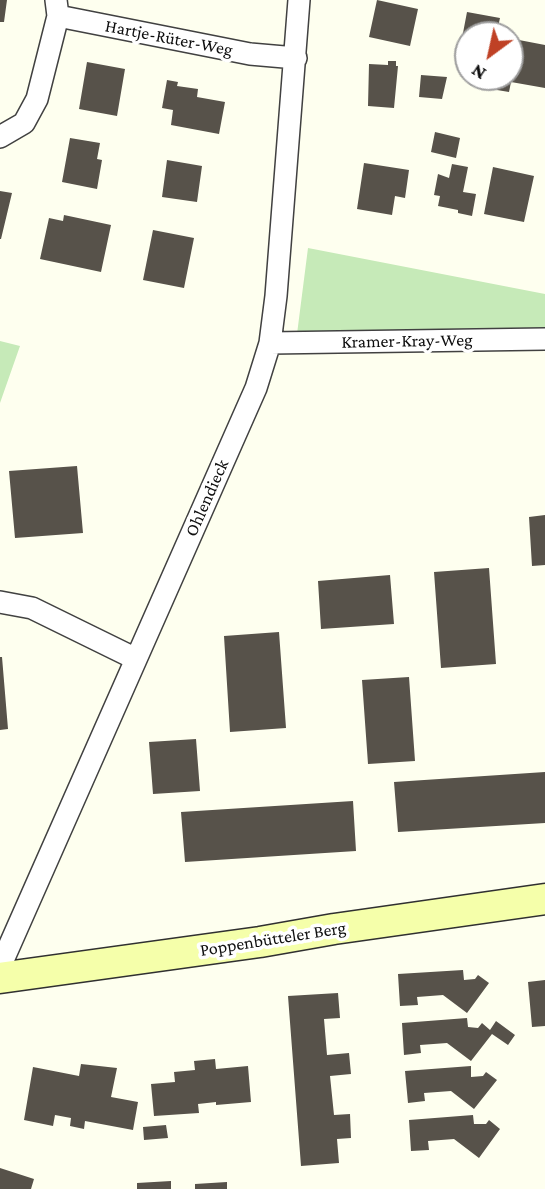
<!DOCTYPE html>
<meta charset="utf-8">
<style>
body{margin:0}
#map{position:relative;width:545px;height:1189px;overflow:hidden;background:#feffef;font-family:"Crimson Pro",serif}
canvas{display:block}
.north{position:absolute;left:454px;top:21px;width:70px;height:70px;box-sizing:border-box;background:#fff;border:2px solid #9f9f9f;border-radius:50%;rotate:213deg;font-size:19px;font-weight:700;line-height:28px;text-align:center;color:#0e0e0e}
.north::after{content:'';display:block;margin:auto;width:24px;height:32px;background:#bf4125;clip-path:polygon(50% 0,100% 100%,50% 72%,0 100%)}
</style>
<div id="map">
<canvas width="545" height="1189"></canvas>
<div class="north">N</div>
</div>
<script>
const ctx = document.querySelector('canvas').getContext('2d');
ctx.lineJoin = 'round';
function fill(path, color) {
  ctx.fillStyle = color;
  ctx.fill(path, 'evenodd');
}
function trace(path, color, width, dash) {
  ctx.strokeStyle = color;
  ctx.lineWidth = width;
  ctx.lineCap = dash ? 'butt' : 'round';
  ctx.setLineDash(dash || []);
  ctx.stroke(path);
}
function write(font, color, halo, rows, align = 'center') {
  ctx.font = font + ' "Crimson Pro",serif';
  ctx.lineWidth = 7;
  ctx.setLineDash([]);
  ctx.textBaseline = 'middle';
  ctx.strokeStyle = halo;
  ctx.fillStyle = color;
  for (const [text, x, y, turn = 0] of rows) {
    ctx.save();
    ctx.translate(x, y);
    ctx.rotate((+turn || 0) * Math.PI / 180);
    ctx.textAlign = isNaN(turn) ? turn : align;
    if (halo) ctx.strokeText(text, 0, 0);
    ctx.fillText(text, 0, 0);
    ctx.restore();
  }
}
fill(new Path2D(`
 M308 248 545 294V330L297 334Z
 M0 341 20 346 0 403Z`), '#c6eab8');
fill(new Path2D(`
 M0 0H7L4 22H0Z
 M377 0 418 9 410 46 369 37Z
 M467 12 500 18 498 27 508 29 507 35H468V56L459 54Z
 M519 40 545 45V88L511 82 509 92 497 90 500 77H510V64L514 65Z
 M388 61H396V66H398L394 108 368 106 369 64 388 65Z
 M87 62 125 69 117 116 79 109Z
 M421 75 447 77 442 99 419 97Z
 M167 80 178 82 177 86 198 89 197 97 225 102 219 134 171 125 173 110 162 108Z
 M435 132 460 138 456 158 431 152Z
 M70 138 100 143 97 159 102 160 97 189 62 182Z
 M167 160 202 166 197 202 162 197Z
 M364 163 409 170 405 198 395 196 392 215 357 209Z
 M452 164 468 167 463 192 476 194 472 216 458 213V210L438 206 440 196 434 195 438 174 449 178Z
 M493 167 534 176 524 222 484 214Z
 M0 191 12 193 1 239H0Z
 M64 215 111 225 101 272 40 259 49 218 63 221Z
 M153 230 194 238 184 288 143 280Z
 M77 466 83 533 15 538 9 471Z
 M545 515V565L532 566 529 517Z
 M489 568 496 664 441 668 434 572Z
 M390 575 394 624 321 629 318 581Z
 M279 632 286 728 230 732 224 636Z
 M0 657H2L8 729 0 730Z
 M409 677 415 761 368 764 362 680Z
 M196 739 200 791 153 794 149 742Z
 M545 772V823L398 832 394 782Z
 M353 801 356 851 185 862 181 812Z
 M463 970 464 980 475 979 478 975 489 983 467 1013 443 995 417 997 418 1005 400 1006 398 974Z
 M545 980V1026L532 1027 528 982Z
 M338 993 340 1018 324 1019 327 1055 349 1053 351 1074 330 1076 334 1115 350 1114 351 1138 337 1139 339 1163 301 1166 288 996Z
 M467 1018 468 1027 478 1028 482 1023 490 1030 496 1021 515 1035 508 1045 492 1034 471 1061 447 1043 420 1045 421 1053 404 1055 402 1023Z
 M215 1059 216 1069 248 1066 251 1102 216 1105V1102L198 1104 199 1113 154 1116 151 1084 175 1082 174 1072 195 1070 194 1061Z
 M81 1064 117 1068 111 1097 138 1102 133 1130 85 1121 84 1129 70 1126 71 1118 55 1115 53 1126 24 1120 33 1067 79 1076Z
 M471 1066V1077L483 1076 486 1072 497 1080 474 1109 451 1091 424 1093 425 1101 408 1103 405 1071Z
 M473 1115 474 1124H486L489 1120 500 1129 479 1158 454 1139 428 1141 429 1150 411 1151 409 1120Z
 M166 1125 168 1138 144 1140 143 1127Z
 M0 1168 34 1179 31 1189H0Z
 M171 1181V1189H137V1183Z
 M227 1182V1189H195V1184Z`), '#57524a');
const minor = new Path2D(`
 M56 0 58 16 250 54 296 58
 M0 137 24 123 37 99 58 16
 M270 343 545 339
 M0 602 32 608 136 659
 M0 967 256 388 270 343 276 296 299 0`);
const secondary = new Path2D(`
 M0 978 260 942 334 929 545 899`);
trace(minor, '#414141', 24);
trace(secondary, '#303030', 33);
trace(minor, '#fff', 21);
trace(secondary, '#f5ffaa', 30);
write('18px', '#0e0e0e', '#fff', [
 ["Hartje-Rüter-Weg",169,38,11],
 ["Kramer-Kray-Weg",407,341,-1],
 ["Ohlendieck",207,498,-66],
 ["Poppenbütteler Berg",273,939,-9]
]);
</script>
